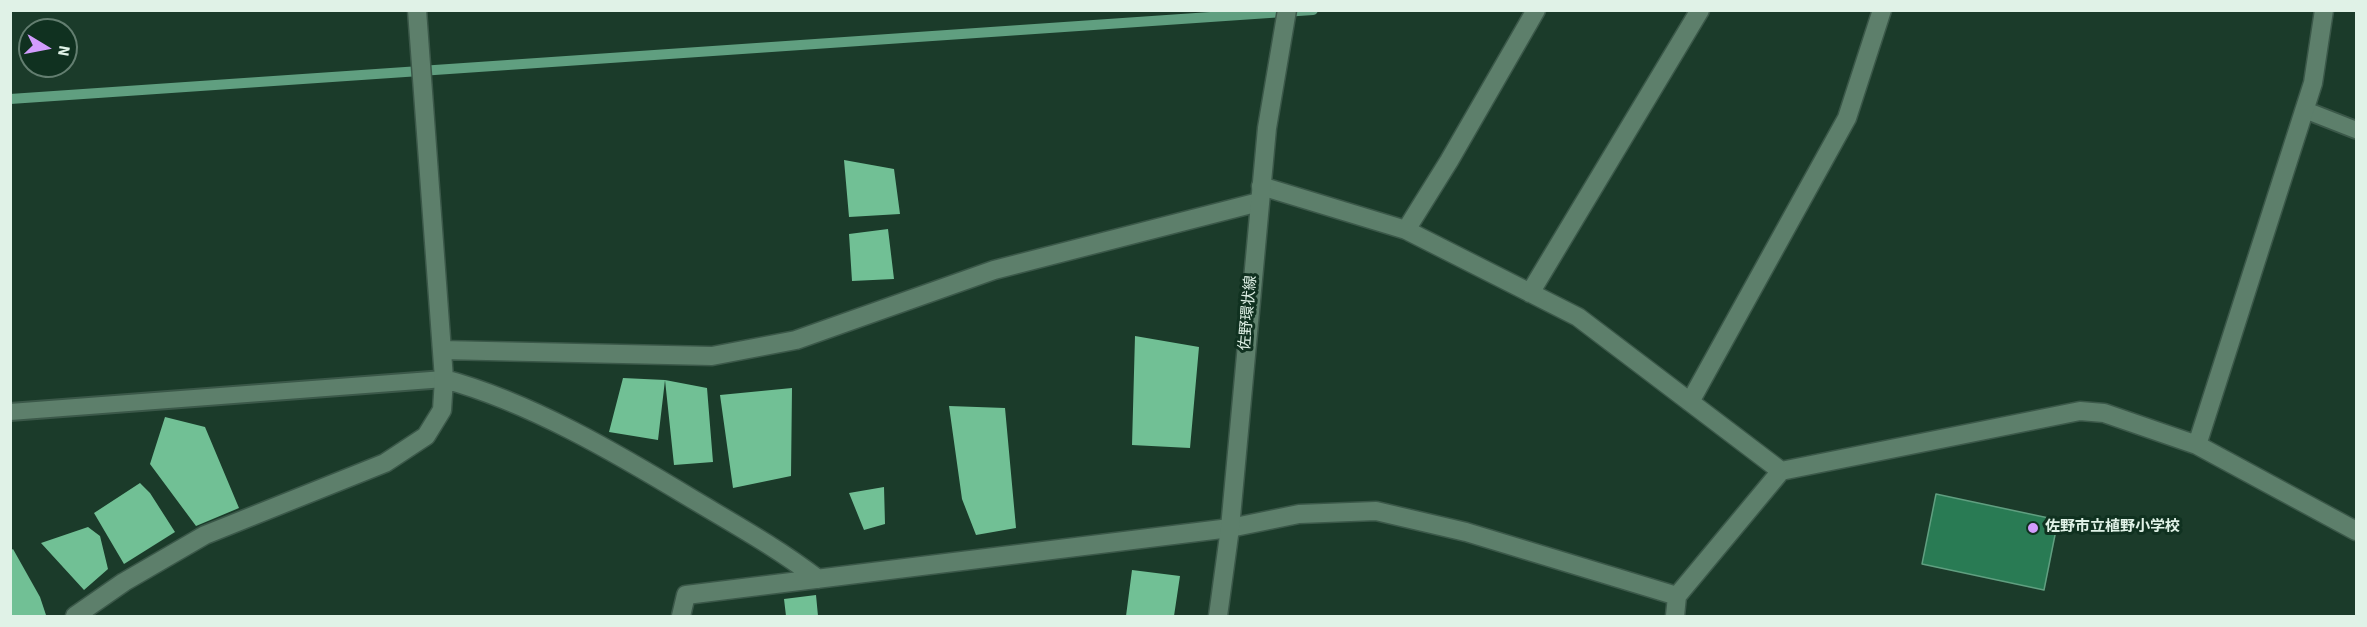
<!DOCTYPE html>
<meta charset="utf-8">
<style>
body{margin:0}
#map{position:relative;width:2367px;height:627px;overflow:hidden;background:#1b3b2a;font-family:"Source Sans 3",sans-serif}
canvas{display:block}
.frame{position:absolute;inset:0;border:12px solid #e0f2e7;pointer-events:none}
.north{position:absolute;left:18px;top:18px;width:60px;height:60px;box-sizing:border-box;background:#103120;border:2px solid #637e70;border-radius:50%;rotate:100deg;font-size:16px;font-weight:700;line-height:24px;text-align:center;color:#e0f2e7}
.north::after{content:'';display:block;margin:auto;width:21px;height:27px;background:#d29cfd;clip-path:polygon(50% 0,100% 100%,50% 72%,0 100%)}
</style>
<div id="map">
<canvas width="2367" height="627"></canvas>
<div class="frame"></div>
<div class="north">N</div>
</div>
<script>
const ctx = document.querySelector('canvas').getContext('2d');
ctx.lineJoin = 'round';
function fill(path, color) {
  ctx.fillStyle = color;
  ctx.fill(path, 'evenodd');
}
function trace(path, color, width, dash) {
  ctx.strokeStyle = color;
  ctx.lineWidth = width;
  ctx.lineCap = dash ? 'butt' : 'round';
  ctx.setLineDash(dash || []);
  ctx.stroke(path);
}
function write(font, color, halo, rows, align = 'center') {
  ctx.font = font + ' "Source Sans 3","Noto Sans JP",sans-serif';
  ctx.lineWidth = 6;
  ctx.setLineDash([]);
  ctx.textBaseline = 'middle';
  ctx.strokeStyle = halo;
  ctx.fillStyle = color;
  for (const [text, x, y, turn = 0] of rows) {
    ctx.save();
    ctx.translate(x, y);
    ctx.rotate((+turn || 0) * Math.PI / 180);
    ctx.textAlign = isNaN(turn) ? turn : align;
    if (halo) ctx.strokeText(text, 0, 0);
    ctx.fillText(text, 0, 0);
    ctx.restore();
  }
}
const water = new Path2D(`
 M1936 494 2058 520 2044 590 1922 564Z`);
fill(water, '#297b54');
trace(water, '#609f80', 1.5);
trace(new Path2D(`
 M10 99 1313 10`), '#609f80', 10);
fill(new Path2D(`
 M844 160 894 169 900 214 849 217Z
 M888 229 894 279 852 281 849 234Z
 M1135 336 1199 347 1190 448 1132 445Z
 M623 378 665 380 658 440 609 432Z
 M665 380 707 388 713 462 674 465Z
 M792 388 791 476 733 488 720 395Z
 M949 406 1005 408 1016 528 976 535 962 499Z
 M165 417 205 427 239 508 196 526 150 464Z
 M140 483 150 493 175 532 124 564 94 513Z
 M884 487 885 524 864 530 849 493Z
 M88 527 100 536 108 569 84 590 41 543Z
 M13 549 40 597 46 615 44 616H10V551Z
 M1132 570 1180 576 1174 616H1126Z
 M816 595 818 616H786L784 599Z`), '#71c095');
const lane = new Path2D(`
 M2305 110 2356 130
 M10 412 444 379`);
const street = new Path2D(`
 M1261 186 1406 230 1578 317 1781 471 2080 411 2104 413 2197 445 2313 83 2324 10
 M1406 230 1449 161 1536 10
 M1530 293 1700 10
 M442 350 712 356 796 340 994 270 1259 202
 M444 379C530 402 618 454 694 500 736 525 779 549 818 579
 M1690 402 1847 118 1882 10
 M2197 445 2356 531
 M75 616 124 582 205 535 385 463 426 436 442 410 444 379 417 10
 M681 616 686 595 1230 528 1299 514 1376 511 1466 532 1677 596 1781 471
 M1675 616 1677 596`);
const secondary = new Path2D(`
 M1218 616 1230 528 1267 128 1287 10`);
trace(lane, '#3b5849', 20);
trace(street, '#3b5849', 21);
trace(secondary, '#3b5849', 21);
trace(lane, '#5d7f6b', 16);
trace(street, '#5d7f6b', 18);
trace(secondary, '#5d7f6b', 18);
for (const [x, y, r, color] of [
 [2033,528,6,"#d29cfd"]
]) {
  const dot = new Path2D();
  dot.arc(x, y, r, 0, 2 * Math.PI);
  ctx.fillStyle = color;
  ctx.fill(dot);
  trace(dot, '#103120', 2);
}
write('15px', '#e0f2e7', '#103120', [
 ["佐野環状線",1249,313,-85]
]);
write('bold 15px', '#e0f2e7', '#103120', [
 ["佐野市立植野小学校",2045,528]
], 'left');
</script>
